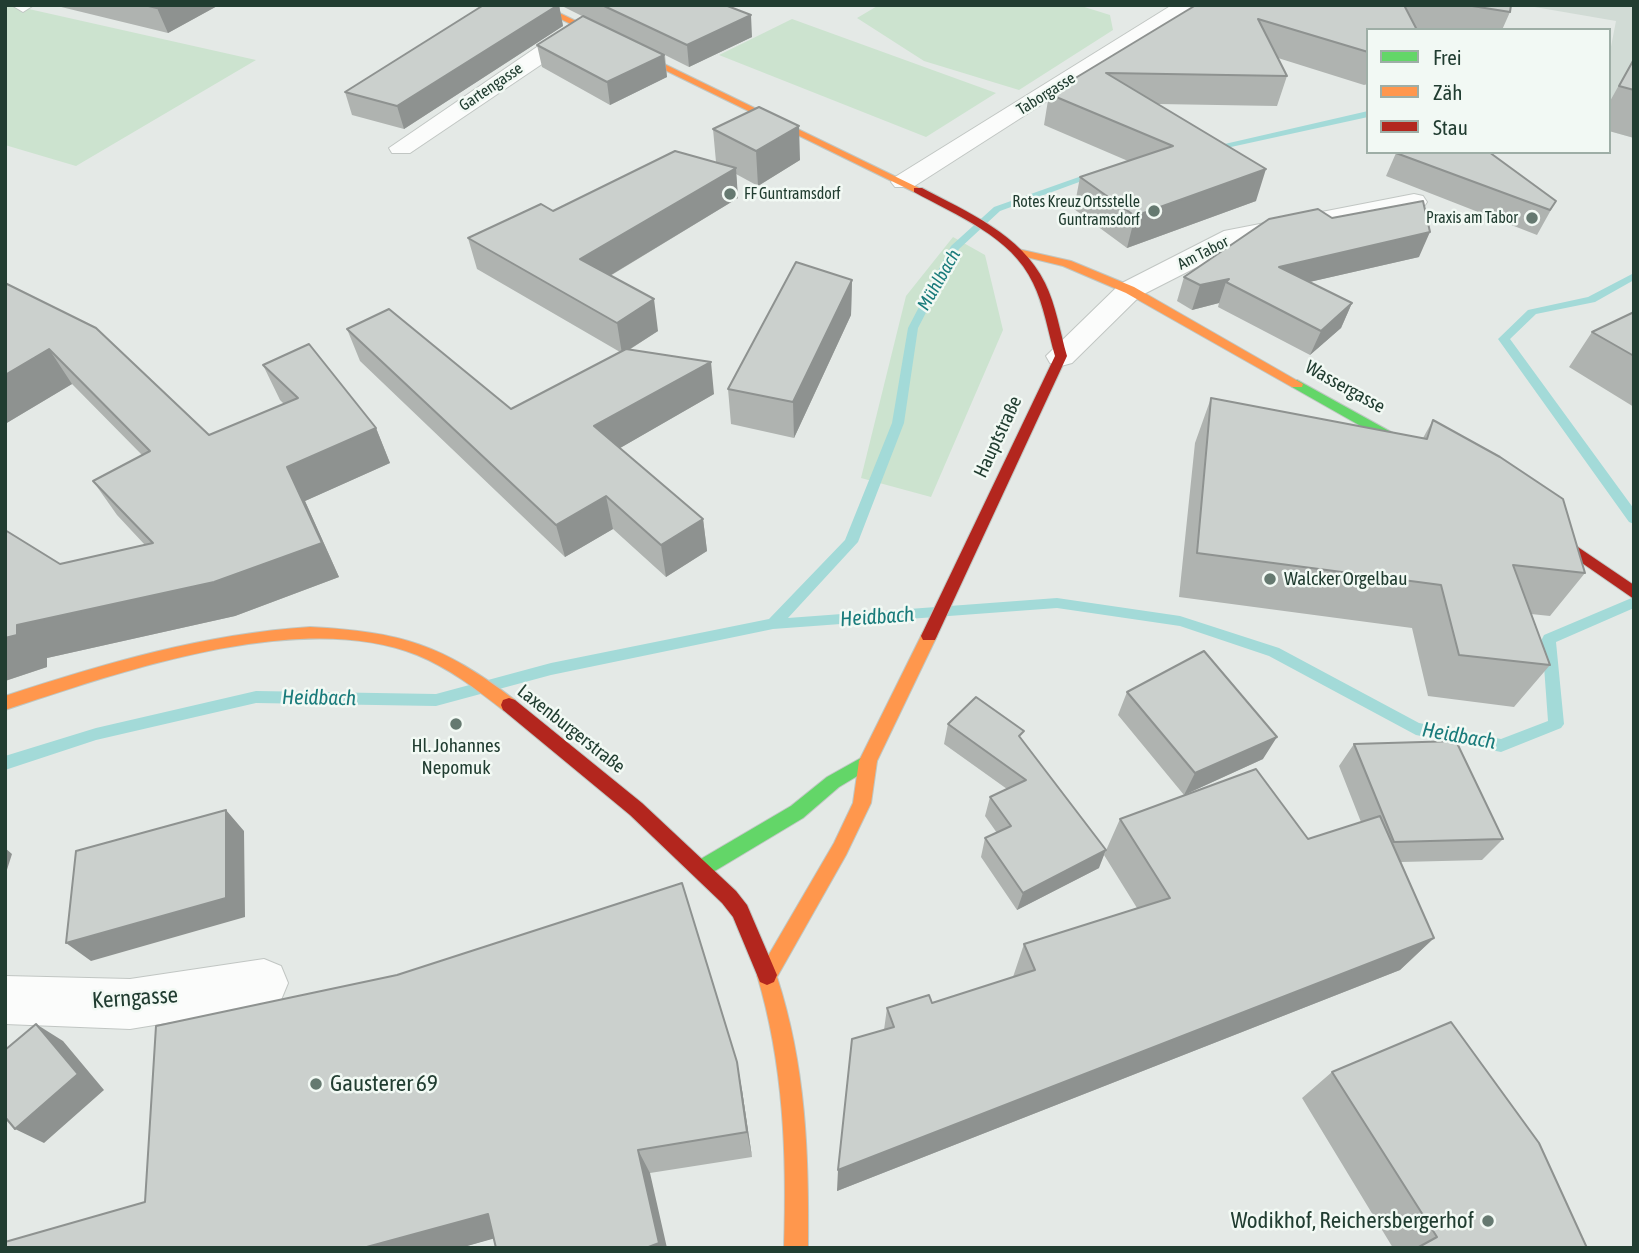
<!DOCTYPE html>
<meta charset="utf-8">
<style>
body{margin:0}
#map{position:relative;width:1639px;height:1253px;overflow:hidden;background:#e4e9e6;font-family:"Asap Condensed",sans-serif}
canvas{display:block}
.frame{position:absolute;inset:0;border:7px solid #213d31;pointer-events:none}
.legend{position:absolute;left:1366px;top:28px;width:245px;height:126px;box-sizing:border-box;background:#f2f9f4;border:2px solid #9eaea6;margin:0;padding:9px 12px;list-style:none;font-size:21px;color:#213d31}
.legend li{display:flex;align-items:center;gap:14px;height:35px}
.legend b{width:35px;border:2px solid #9eaea6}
</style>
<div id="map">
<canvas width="1639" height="1253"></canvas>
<div class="frame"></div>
<ul class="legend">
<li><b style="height:9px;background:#63d668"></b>Frei</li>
<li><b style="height:9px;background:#ff974d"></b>Zäh</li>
<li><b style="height:9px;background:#b3261e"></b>Stau</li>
</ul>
</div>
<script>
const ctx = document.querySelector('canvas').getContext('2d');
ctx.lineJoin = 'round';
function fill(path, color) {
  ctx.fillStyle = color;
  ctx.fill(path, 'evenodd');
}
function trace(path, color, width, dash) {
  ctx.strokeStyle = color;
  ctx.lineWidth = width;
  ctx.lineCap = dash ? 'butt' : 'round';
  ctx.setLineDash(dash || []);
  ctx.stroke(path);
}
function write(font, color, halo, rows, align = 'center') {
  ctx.font = font + ' "Asap Condensed",sans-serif';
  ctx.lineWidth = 5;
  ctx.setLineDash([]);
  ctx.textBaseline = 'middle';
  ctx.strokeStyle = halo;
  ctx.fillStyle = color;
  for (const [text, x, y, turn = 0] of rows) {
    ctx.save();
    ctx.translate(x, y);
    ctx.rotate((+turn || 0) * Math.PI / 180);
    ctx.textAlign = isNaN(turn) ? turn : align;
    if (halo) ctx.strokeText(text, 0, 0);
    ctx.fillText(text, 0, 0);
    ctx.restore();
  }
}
fill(new Path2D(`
 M1523 5H1634V138L1609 131V57L1616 21Z`), '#d1dbd5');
fill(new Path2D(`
 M5 5H11L256 60 76 166 5 145Z
 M879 5H1078L1110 15 1113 30 1019 90 924 61 857 18Z
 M792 19 996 93 926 137 719 55Z
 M953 237 985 255 1003 330 931 497 861 478 906 296Z`), '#cce3cf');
fill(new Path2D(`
 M1368 111V117L1208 152 1203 149Z
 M1093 172 1101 174 1000 211 959 249 918 328 904 423 858 542 788 618 1057 598 1180 616 1279 648 1419 723 1501 739 1548 721 1542 639 1544 635 1634 597V608L1556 642 1564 724 1561 728 1501 752 1416 735 1269 656 1180 626 1057 608 773 629 551 675 436 706 256 703 96 740 5 770V756L96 728 256 691 436 694 551 663 769 619 845 540 892 423 908 328 951 246 994 207Z
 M1634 273V280L1595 302 1536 314 1510 339 1634 509V524L1629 522 1498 339 1528 310 1588 297Z`), '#a3dad8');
const street = new Path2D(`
 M34 5 23 12 13 6V5Z
 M1172 5H1197L913 187H895L891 182 895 177Z
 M580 22 591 28 588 33 410 153H392L389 148 572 23Z
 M1414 194 1423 196 1427 202 1423 208 1242 244 1140 296 1072 363 1061 366 1050 363 1046 356 1120 284 1224 231Z
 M264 959 281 966 288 983 281 1000 264 1007 130 1029 5 1024V976L130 979Z`);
const fast = new Path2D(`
 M1297 380 1429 453 1431 456 1429 459H1419L1292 387V381Z
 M868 754 874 756 877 761 874 766 839 787 803 818 708 875 701 878 694 875 692 869 694 863 791 806 827 777Z`);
const slow = new Path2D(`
 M532 5H543L923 190 914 192Z
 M1018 249 1071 261 1134 287 1303 384 1302 387H1292L1126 293 1063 266 1014 254V250Z
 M310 627C402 632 441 644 515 700L517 705 515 710 509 712 503 710C476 689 449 668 417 655 300 608 120 672 5 710V696C106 663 204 634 310 627Z
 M929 630 935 632 937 636 877 761 871 803 846 855 777 977C806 1066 809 1155 808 1248H784C787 1155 784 1065 757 975L834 843 853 803 859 761 923 632Z`);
const jam = new Path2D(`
 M914 188H922C967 212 1021 234 1045 283 1056 305 1060 332 1067 356L937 636 935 640H923L921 636 1055 356C1048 332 1044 305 1033 283 1011 236 957 216 914 192Z
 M1535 518 1634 585V599L1530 527 1528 523Z
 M509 698 515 700 642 803 736 891 747 905 777 975 774 982 767 985 760 982 733 917 722 903 630 815 503 710 501 705 503 700Z`);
trace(street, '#c1c6c3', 2);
trace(fast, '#bfc7c3', 2);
trace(slow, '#bfc7c3', 2);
trace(jam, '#bfc7c3', 2);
fill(street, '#fbfcfb');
fill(fast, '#63d668');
fill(slow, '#ff974d');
fill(jam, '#b3261e');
fill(new Path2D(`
 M53 5H219L168 33Z
 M479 5H559L563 26 404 129 352 115 345 92 479 8Z
 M560 5H725L752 37 689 67 665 55 667 77 610 105 542 67 537 45 582 16Z
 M1196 5H1511L1510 12 1502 30H1425L1416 28 1368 30V84L1364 85 1278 58 1287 76 1277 106 1158 104 1256 201 1127 248 1074 209 1080 177 1128 161 1044 125 1049 94Z
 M1634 58V138L1609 131V103Z
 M713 129 800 160 758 186 736 174 738 198 610 276 658 331 629 350 714 394 620 448 703 519 707 551 666 577 613 529 565 557 360 361 347 329 511 409 620 352 477 269 468 238 553 211 716 162Z
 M1396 153 1556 201 1537 235 1386 176Z
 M1332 218 1419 257 1309 282 1352 303 1341 328 1310 355 1218 307 1219 303 1192 310 1177 301 1184 277Z
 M852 280 851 315 794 438 731 424 728 389Z
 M5 283 209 435 284 404 280 400 263 365 376 428 390 463 305 501 339 577 235 616 47 658V667L5 681V530L60 564 145 545 117 515 93 481 142 455 72 384 5 424Z
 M1634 312V407L1569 367 1592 332Z
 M1211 398 1423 438 1433 420 1585 573 1550 616 1531 614 1550 665 1514 707 1428 696 1412 628 1179 597 1195 443Z
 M1127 692 1263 759 1184 795 1118 715Z
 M948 724 1022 740 1099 868 1017 910 981 857 985 838 997 833 985 816 990 797 1007 789 944 744Z
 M1354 744 1503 839 1482 860 1401 862 1434 938 1400 970 837 1191 884 1030 887 1008 932 1003 1013 977 1024 944 1137 908 1104 855 1120 819 1308 839 1361 822 1339 766Z
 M1332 1072 1587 1248H1393L1302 1098Z
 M742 1090 752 1157 650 1173 494 1238 460 1248Z`), '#afb3b0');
fill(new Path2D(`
 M162 5H219L168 33 157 8Z
 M558 5H559L563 26 404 129 397 106Z
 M751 15 752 37 689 67 687 45Z
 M664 55 667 77 610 105 607 82Z
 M799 126 800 160 758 186 756 151Z
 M736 168 738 198 586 290 580 259Z
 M1266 169 1256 201 1127 248 1135 216Z
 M1430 232 1419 257 1270 291 1279 267Z
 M1229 279 1226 282 1219 303 1192 310 1200 285Z
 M852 280 851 315 794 438 793 402Z
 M654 299 658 331 622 354 617 323Z
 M1352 303 1341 328 1310 355 1321 331Z
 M49 349 72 384 5 424V375Z
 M711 362 714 394 601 459 594 426Z
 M376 428 390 463 305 501 339 577 235 616 47 658V667L5 681V638L17 625 287 467Z
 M606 496 613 529 565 557 556 525Z
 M703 519 707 551 666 577 661 545Z
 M1277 737 1263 759 1184 795 1195 773Z
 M226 810 244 831 245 917 91 961 66 943Z
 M5 848 12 854 5 876Z
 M1106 850 1099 868 1017 910 1023 893Z
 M1434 938 1400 970 837 1191 838 1170Z
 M36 1024 63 1041 104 1090 44 1143 15 1129Z
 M737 1062 742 1090 752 1157 747 1132Z
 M638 1150 650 1173 667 1248H646Z
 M488 1214 510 1234 460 1248H363Z`), '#8e9290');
const building = new Path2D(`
 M144 5H162L157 8Z
 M482 5H558L397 106 345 92 482 6Z
 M602 5H725L751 15 687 45Z
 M1196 5H1404L1417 30H1368V52L1258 19 1287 76 1106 73 1266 169 1135 216 1080 177 1173 146 1049 94Z
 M1466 5H1511L1510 12Z
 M583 16 664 55 607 82 537 45Z
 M1634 59V90L1619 86Z
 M759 107 799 126 756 151 713 129Z
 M675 151 736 168 580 259 654 299 617 323 468 238 541 204 553 211Z
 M1398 152H1489L1556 201 1550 210 1396 153Z
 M1423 201 1430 232 1279 267 1352 303 1321 331 1226 282 1229 279 1200 285 1184 277 1269 219 1318 209 1332 218Z
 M796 262 852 280 793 402 728 389Z
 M5 283 96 328 209 435 298 398 263 365 309 344 376 428 287 467 322 543 214 582 17 625V635L5 638V530L60 564 153 543 93 481 150 451 49 349 5 375Z
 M389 309 511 409 626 349 711 362 594 426 703 519 661 545 606 496 556 525 347 329Z
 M1634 312V356L1592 332Z
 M1211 398 1427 439 1433 420 1500 457 1563 499 1585 573 1513 565 1550 665 1459 655 1441 585 1197 553Z
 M1204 651 1277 737 1195 773 1127 692Z
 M976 697 1024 731 1019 736 1106 850 1023 893 985 838 1011 826 990 797 1026 780 948 724Z
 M1456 741 1503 839 1394 842 1354 744Z
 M1256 769 1308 839 1380 816 1434 938 838 1170 852 1039 894 1027 887 1008 929 995 932 1003 1035 970 1024 944 1170 898 1120 819Z
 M226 810V898L66 943 76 851Z
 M682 883 737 1062 747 1132 638 1150 659 1243 646 1248H496L488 1214 363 1248H5V1242L145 1202 156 1026 397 975Z
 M1451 1022 1539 1143 1587 1248H1417L1437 1237 1332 1072Z
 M36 1024 78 1074 15 1129 5 1117V1050Z`);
fill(building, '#cbd0cd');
trace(building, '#8e9290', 2);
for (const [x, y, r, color] of [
 [730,194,7,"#657970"],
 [1154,211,7,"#657970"],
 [1532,218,7,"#657970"],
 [1270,579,7,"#657970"],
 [456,724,7,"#657970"],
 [316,1084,7,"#657970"],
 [1488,1221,7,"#657970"]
]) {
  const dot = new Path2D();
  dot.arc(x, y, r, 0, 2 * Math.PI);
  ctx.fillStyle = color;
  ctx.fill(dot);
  trace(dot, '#f2f9f4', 2.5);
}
write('16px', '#213d31', '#f2f9f4', [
 ["Gartengasse",491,87,-34],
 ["Taborgasse",1046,94,-32],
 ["Am Tabor",1203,253,-27]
]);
write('16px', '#213d31', '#f2f9f4', [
 ["FF Guntramsdorf",744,194,"left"],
 ["Rotes Kreuz Ortsstelle",1140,202],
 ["Guntramsdorf",1140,220],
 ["Praxis am Tabor",1518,218]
], 'right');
write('italic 18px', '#197b7b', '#f2f9f4', [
 ["Mühlbach",939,280,-60]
]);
write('19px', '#213d31', '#f2f9f4', [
 ["Wassergasse",1345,387,29],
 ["Hauptstraße",998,437,-65],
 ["Laxenburgerstraße",571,729,38]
]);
write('19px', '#213d31', '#f2f9f4', [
 ["Walcker Orgelbau",1284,579],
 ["Hl. Johannes",456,746,"center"],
 ["Nepomuk",456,768,"center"]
], 'left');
write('italic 21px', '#197b7b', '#f2f9f4', [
 ["Heidbach",877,617,-4],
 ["Heidbach",319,698,1],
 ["Heidbach",1459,736,10]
]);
write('23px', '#213d31', '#f2f9f4', [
 ["Kerngasse",135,998,-4]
]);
write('23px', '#213d31', '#f2f9f4', [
 ["Gausterer 69",330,1084],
 ["Wodikhof, Reichersbergerhof",1474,1221,"right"]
], 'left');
</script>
